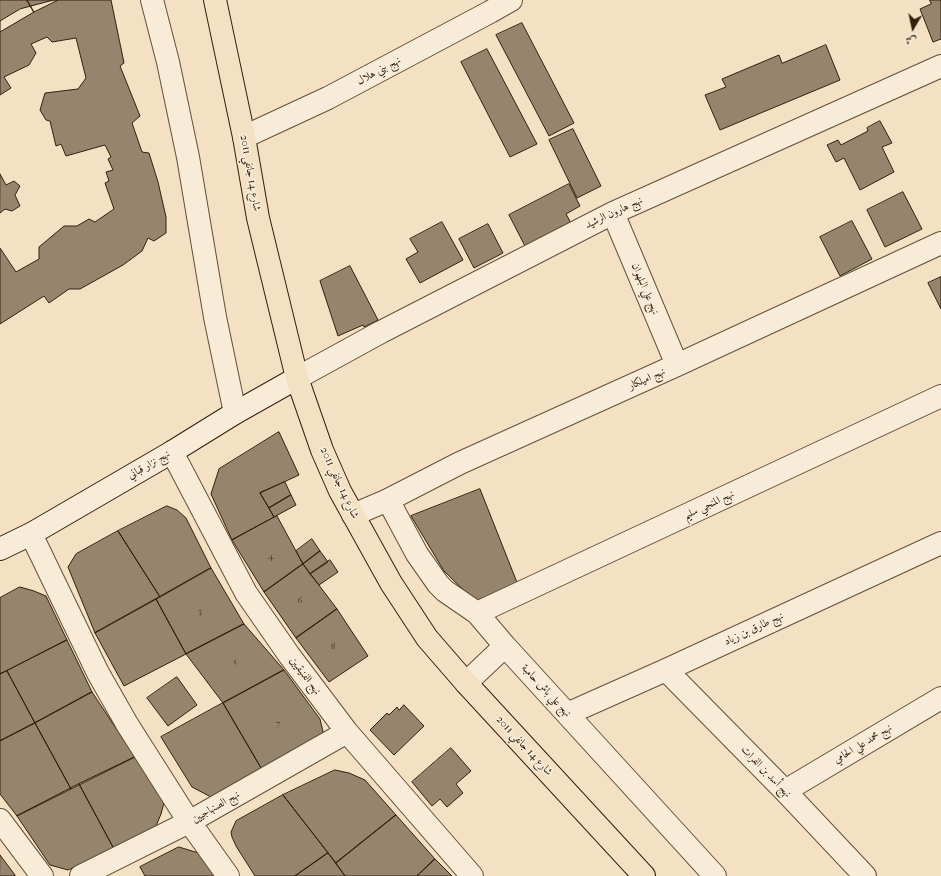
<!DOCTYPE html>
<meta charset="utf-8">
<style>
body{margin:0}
#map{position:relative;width:941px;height:876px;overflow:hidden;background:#f4e1c3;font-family:"IM FELL French Canon",Amiri,serif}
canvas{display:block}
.north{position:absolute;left:893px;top:8px;width:40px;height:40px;-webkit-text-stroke:3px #f8ecd8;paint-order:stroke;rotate:189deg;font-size:11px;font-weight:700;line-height:16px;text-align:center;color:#31200e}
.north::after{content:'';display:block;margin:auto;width:14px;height:18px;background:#31200e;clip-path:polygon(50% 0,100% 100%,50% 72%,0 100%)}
</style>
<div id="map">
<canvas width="941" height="876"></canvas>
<div class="north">ش</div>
</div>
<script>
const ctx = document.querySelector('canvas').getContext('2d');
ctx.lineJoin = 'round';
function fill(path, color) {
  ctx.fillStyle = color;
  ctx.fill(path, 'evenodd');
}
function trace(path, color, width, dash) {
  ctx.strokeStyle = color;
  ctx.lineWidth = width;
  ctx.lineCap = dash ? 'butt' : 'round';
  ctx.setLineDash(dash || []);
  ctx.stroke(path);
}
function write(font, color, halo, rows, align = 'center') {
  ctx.font = font + ' "IM FELL French Canon",Amiri,serif';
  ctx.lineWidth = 3;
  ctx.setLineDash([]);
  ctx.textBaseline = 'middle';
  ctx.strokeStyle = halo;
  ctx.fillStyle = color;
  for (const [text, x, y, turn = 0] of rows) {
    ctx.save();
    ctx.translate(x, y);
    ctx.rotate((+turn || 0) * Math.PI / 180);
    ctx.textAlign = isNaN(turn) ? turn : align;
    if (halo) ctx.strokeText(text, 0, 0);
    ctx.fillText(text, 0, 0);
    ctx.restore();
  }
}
const building = new Path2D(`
 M0 0H27L34 12 0 32Z
 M27 0H58L34 12Z
 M54 0H111L124 63 120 66 140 116 132 123 142 152 149 153 158 182 166 217V233L154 241 148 238 142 251 123 265 80 289H69L49 303 44 296 0 324V248L16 272 39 259V247L64 226H77L89 219 95 222 114 209 105 183 109 181 106 172 113 170 108 159 111 157 105 145 66 156 61 144 56 146 50 121 46 120 40 110 45 93 78 89 86 78 76 38 52 42 47 37 31 44 36 53 29 65 4 77 11 88 0 95V21L20 9Z
 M930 0H941V39L933 42 920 9 931 4Z
 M522 23 574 123 549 136 496 35Z
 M826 45 840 80 720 130 705 95 726 87 722 79 779 55 782 63Z
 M487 49 537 144 510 157 461 62Z
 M880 121 892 143 882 147 894 172 860 190 844 158 836 162 827 145 838 140 841 145 868 131 867 128Z
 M573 129 601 186 577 198 549 140Z
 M0 174 6 185 14 181 20 186 15 195 20 206 12 211 5 209 0 213Z
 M569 184 580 206 566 214 572 225 526 248 509 215Z
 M903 192 922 229 885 247 867 210Z
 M852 221 872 259 840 276 820 237Z
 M442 222 463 260 420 283 406 259 418 252 410 239Z
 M488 224 503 253 474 268 459 239Z
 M350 266 378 320 364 327 363 325 338 336 320 281Z
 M941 277V309L928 283Z
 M279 432 299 475 260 493 274 517 232 540 211 494 219 469Z
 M285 482 291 495 269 508 260 493Z
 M480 489 520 590 483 609 444 571 411 516Z
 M291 495 296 505 274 517 269 508Z
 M167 506 177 510 186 518 211 568 160 597 118 531Z
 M277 516 303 564 264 592 232 540Z
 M118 531 160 597 95 633 68 567 76 554Z
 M312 539 320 551 303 564 296 551Z
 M320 551 328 562 310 574 303 564Z
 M330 560 338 572 319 585 310 574Z
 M303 564 337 609 296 638 264 592Z
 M211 568 244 624 186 654 156 599Z
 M20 587 34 591 46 596 67 640 0 674V598Z
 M156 599 186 654 124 686 95 633Z
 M337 609 368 656 329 682 296 638Z
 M244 624 284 670 223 703 186 654Z
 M67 640 92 692 35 723 7 671Z
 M284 670 320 719 324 736 264 773 223 703Z
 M7 671 35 723 0 741V674Z
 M177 677 197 705 168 726 147 698Z
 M92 692 135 757 71 789 35 723Z
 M223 703 264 773 211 797 192 787 161 737Z
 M404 705 424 726 394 755 370 730 387 713 389 715 397 707 399 710Z
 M35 723 71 789 17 816 0 794V741Z
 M451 748 471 771 456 784 463 793 447 807 440 799 432 806 412 782Z
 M135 757 165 799 161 814 156 826 114 849 79 784Z
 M335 770 349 773 365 780 396 815 336 863 283 795Z
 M79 784 114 849 68 870 50 865 17 816Z
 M283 795 328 853 295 876H255L236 846 232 837 231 832 236 821Z
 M396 815 435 859 417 876H345L336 863Z
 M179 847 205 855 219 876H145L140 867Z
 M328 853 345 876H295Z
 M0 855 15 875V876H0Z
 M435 859 452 876H417Z`);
fill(building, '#96846c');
trace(building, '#31200e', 1);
const minor = new Path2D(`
 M152 0 168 62 188 157 215 317 235 413
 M244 137 328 98 490 12 511 0
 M613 213 677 365
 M297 378 381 332 613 213 941 66
 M172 452 246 593 289 655 347 732 472 876
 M388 500 417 554 438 584 445 591 477 613 505 646 715 876
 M353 515 388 500 460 463 677 365 941 243
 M31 534 98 673 127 724 186 817 228 876
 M477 613 941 396
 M666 670 785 791 865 876
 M466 683 505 646
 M567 714 666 670 941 543
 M785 791 941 698
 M81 876 189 822 347 732`);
const tertiary = new Path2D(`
 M0 820 42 876`);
const secondary = new Path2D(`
 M0 549 31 534 172 452 235 413 297 378`);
const primary = new Path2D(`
 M215 0 244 137 258 218 297 378 322 450 340 491 391 583 427 638 466 683 644 876`);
trace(minor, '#62503b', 24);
trace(tertiary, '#62503b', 24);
trace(secondary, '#31200e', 24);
trace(primary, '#31200e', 24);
trace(minor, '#f8ecd8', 22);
trace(tertiary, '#f8ecd8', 22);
trace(secondary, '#f8ecd8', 22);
trace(primary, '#f4e1c3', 22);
write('9px', '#4a3926', null, [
 ["4",271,557],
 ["6",300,601],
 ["3",200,612],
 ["8",333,647],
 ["5",235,662],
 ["7",278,724]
]);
write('11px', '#31200e', '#f8ecd8', [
 ["نهج بني هلال",379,71,-28],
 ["شارع 14 جانفي 2011",250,173,80],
 ["نهج هارون الرشيد",614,213,-25],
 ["نهج علي البلهوان",645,289,67],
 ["نهج اميلكار",647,379,-24],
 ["نهج نزار قباني",149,465,-30],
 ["شارع 14 جانفي 2011",339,483,65],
 ["نهج المنجي سليم",709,505,-25],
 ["نهج طارق بن زياد",754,629,-25],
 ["نهج الفنيقيين",305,676,53],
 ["نهج علي باش حامبة",546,691,47],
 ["نهج محمد علي الحامي",863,744,-31],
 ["شارع 14 جانفي 2011",524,746,47],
 ["نهج أسد بن الفرات",766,772,46],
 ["نهج الصنهاجيين",216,807,-30]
]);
</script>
